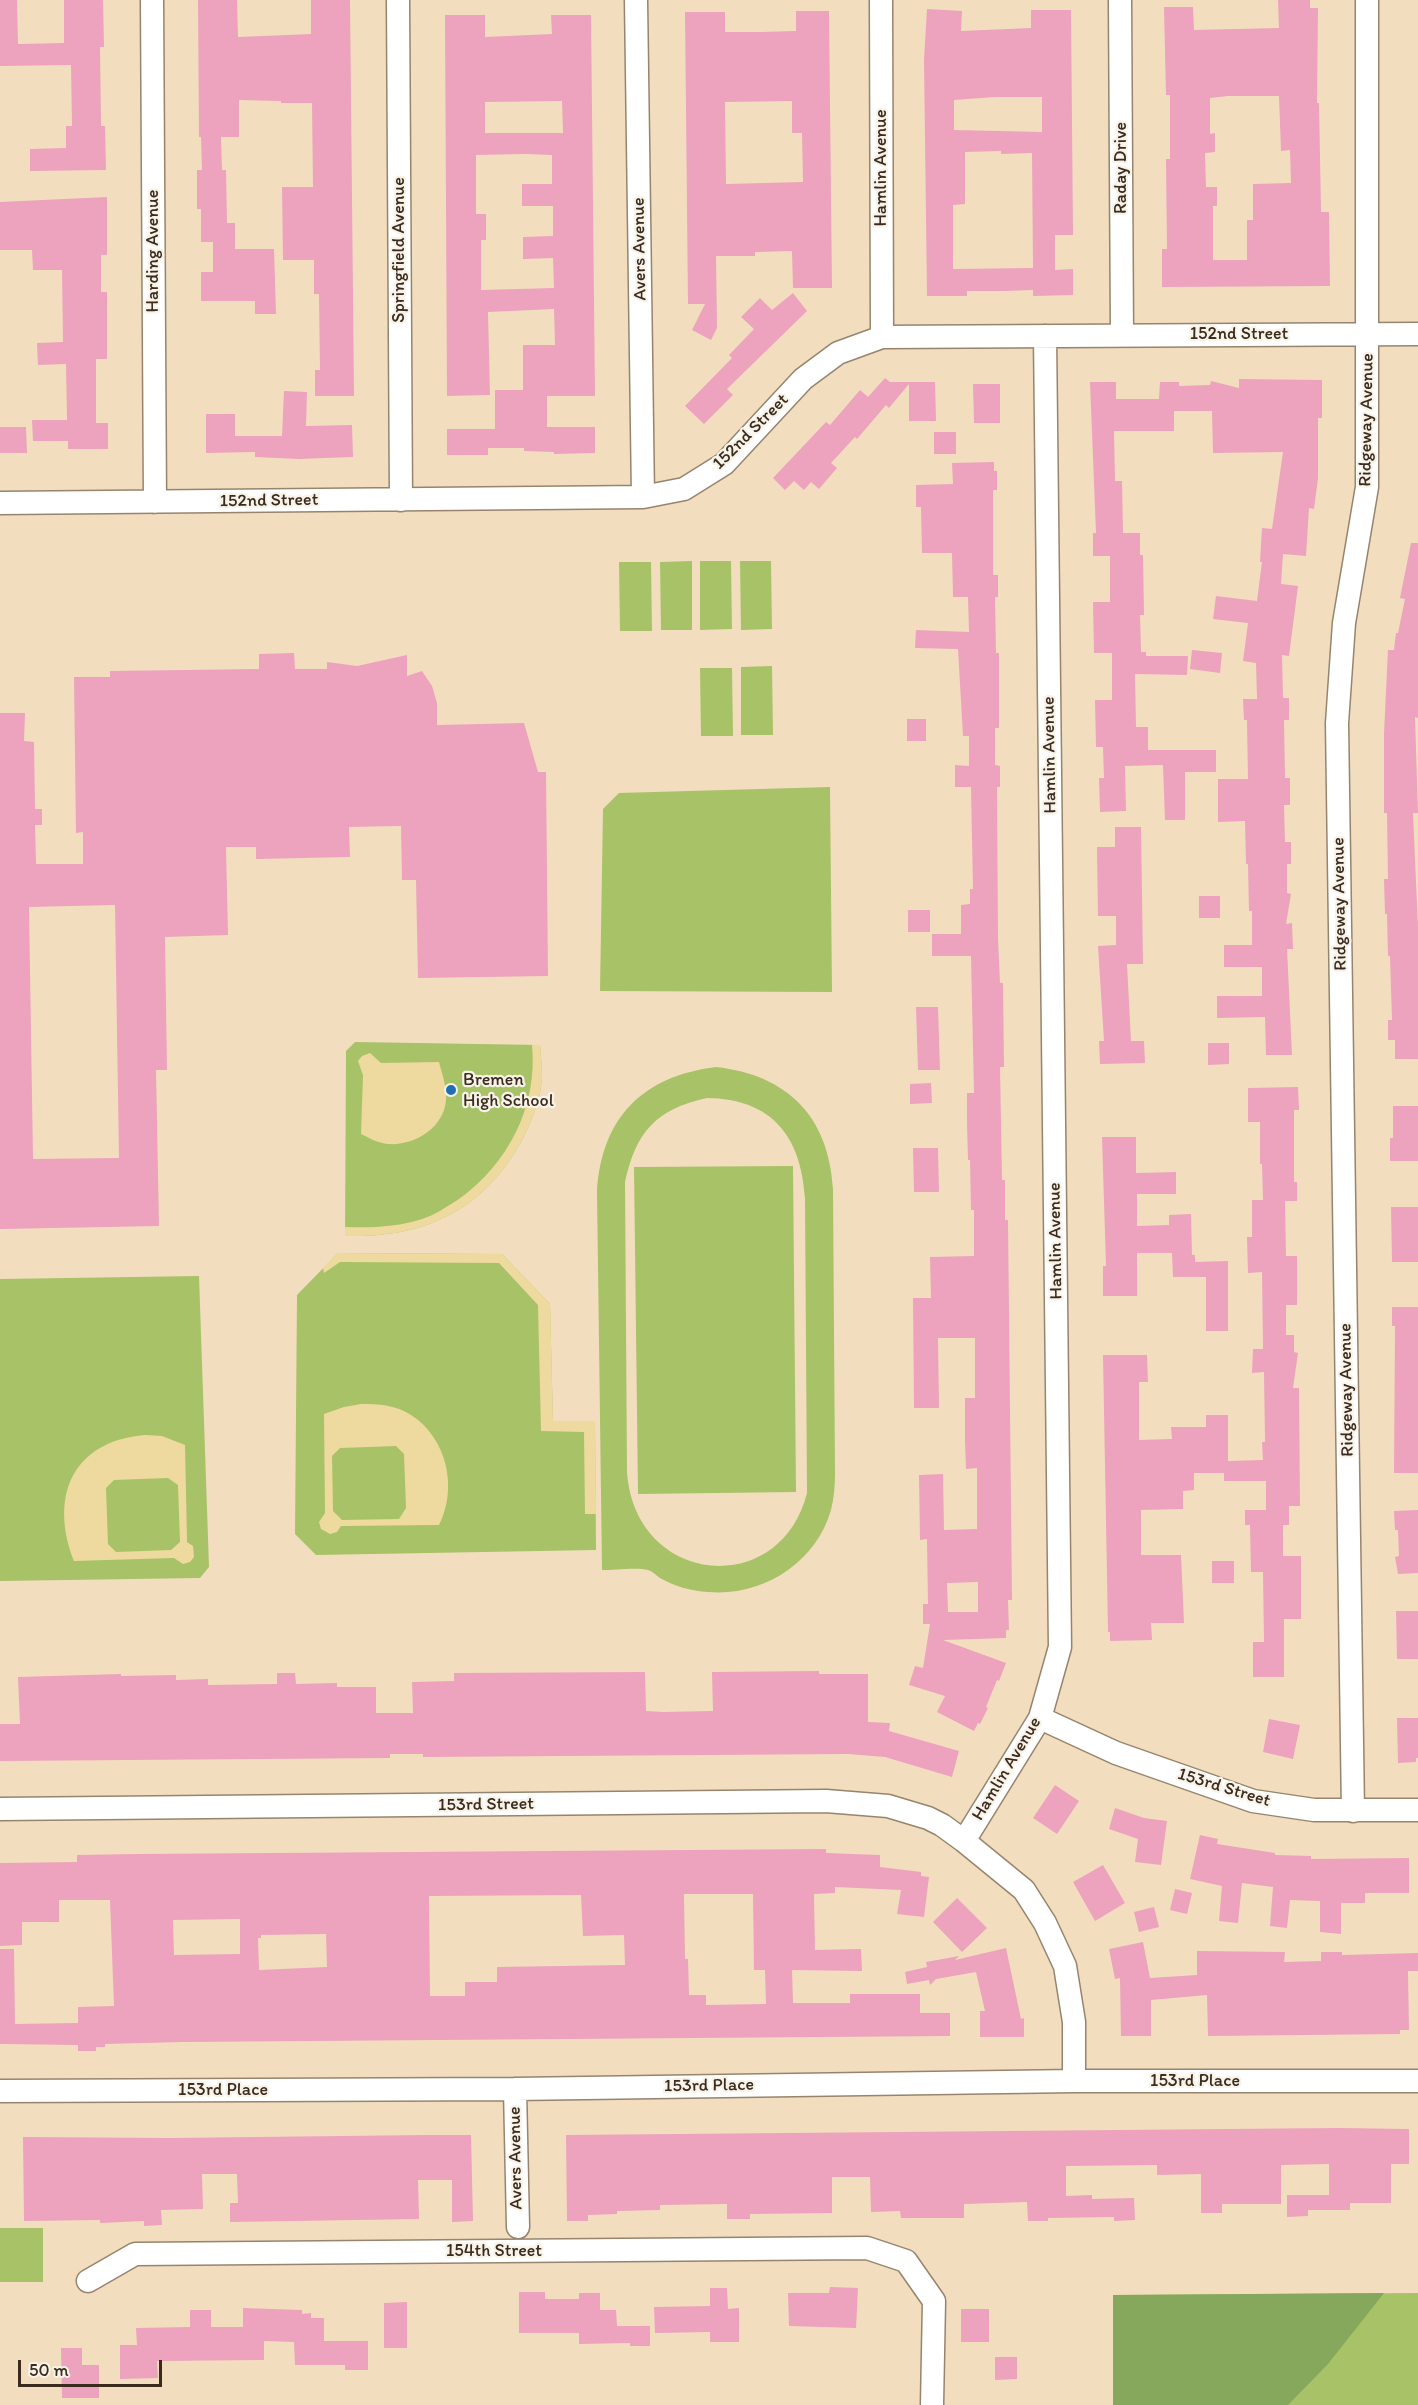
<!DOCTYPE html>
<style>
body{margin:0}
#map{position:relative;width:1418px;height:2405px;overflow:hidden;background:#f2debf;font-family:Itim,sans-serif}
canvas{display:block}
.scale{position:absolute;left:18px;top:2360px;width:144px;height:27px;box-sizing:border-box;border:3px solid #3b2a1e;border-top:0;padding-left:8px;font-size:18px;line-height:21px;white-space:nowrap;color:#3b2a1e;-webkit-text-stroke:4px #f7f3e8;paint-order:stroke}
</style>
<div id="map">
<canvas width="1418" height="2405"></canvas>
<div class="scale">50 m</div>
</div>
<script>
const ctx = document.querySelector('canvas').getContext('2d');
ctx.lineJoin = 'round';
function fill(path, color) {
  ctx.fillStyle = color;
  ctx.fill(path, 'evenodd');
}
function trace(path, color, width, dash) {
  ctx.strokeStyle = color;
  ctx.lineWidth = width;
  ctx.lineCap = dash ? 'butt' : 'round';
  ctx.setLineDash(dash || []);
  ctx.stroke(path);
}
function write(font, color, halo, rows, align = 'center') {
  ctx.font = font + ' Itim,sans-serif';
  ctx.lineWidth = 4.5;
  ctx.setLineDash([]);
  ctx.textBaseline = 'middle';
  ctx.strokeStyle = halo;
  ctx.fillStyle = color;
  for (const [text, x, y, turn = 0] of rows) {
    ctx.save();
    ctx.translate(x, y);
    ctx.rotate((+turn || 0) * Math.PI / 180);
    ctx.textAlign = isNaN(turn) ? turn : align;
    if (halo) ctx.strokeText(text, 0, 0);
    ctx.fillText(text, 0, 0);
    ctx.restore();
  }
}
fill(new Path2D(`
 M692 561V630H661L660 562Z
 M700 561H731L732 629 700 630Z
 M740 561H771L772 629 741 630Z
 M619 562H651L652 631H620Z
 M772 666 773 735H741V667Z
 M700 668H732L733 736H701Z
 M830 787 832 992 600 991 603 809 619 793Z
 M355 1042 540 1045C541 1055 542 1067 542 1077 541 1099 531 1123 521 1142 482 1212 423 1238 345 1236L346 1051Z
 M716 1067C788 1075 829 1117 833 1189L835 1473C835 1486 834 1498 831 1510 816 1563 762 1597 708 1592 691 1591 674 1586 660 1578 656 1575 652 1571 648 1570 638 1567 614 1570 602 1570L597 1191C602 1117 643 1076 716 1067ZM707 1098C772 1099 801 1136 805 1198L807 1493C780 1600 635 1586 627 1472L625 1182C636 1132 656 1109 707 1098Z
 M793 1166 796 1492 638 1494 634 1167Z
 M338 1253 502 1254 550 1304 553 1421H595L596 1550 316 1555 295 1534 297 1295Z
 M199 1276 209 1567 200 1578 0 1581V1279Z
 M0 2228H43V2282H0Z
 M1418 2293V2405H1113V2295Z`), '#a8c267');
fill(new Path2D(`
 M1384 2293 1328 2364 1288 2405H1113V2295Z`), '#86a85c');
fill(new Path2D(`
 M532 1045H540C541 1055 542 1067 542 1077 541 1099 531 1123 521 1142 482 1212 423 1238 345 1236V1227C372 1228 397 1227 422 1219 435 1215 448 1206 459 1199 508 1164 538 1106 532 1045Z
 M370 1053 381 1063 439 1062C442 1074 447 1087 446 1100 444 1128 414 1146 388 1144 378 1143 369 1138 361 1134L363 1075 358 1061 362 1056Z
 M338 1253 502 1254 550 1304 553 1421H595L596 1514H585L584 1432 541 1431 538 1305 499 1263 340 1262 324 1273 323 1268Z
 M361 1404C379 1404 396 1405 411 1415 447 1438 458 1488 439 1525L341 1526 337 1532 330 1534 321 1529 319 1522 325 1513 324 1414 344 1407ZM396 1446 404 1454 406 1508 399 1519 342 1520 333 1511 332 1456 340 1448Z
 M145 1435 162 1436 185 1445 187 1542 193 1546 194 1557 190 1562 183 1564 174 1558 74 1561C49 1497 72 1441 145 1435ZM168 1478 178 1485 180 1542 171 1550 116 1552 108 1544 106 1488 114 1480Z`), '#eeda9e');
fill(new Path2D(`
 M0 0H17L18 44 64 43V0H103L104 47H100L101 126H105L106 170 30 171V149L66 148V126H72L71 65 0 66Z
 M198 0H237L238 37 311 34V0H350L354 396H315V370H320L319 294H314V260H283L282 187H313L312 103H281V101L239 100V137H221L222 170H226L227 223H235V249H274L276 314H255V301H201V272H213V242H201V209H197V170H202L201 137H199Z
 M1278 0H1310V8H1318L1317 103H1319L1321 212H1329L1330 286 1162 287V249H1167L1166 159H1170V95H1166L1164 7H1193L1194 30 1279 28ZM1228 96H1279L1281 151 1290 150 1291 183 1253 184V220H1247V260H1213V206H1217V187H1206L1205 153 1215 152V133L1210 134V98Z
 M927 9 962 11 961 31 1031 28V10H1071L1073 235H1055V270L1073 269V295L1033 296V290L1004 291H967V296H927L924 60ZM995 97H1042V132L954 130V100ZM1001 151V154L1032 153 1033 268 953 269V205L965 204V152Z
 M796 11H829L832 288H793L792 251 755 252V256H716L717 328 711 340 692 330 705 304H688L685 12H725V32H761L796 31ZM792 101V133H802L803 182 726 184 725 102Z
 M445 15H485V37L552 34 551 15H591L595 396H547V427H595V453L554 454V452L524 451V448H488V455H447V429H495V390H523V345H555L554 309 488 312 490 395 447 396ZM562 101 563 133H485V102ZM526 154 552 155V184H522V206H553V236L523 237V259L553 258 554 288 481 290V240H486V214H476V155Z
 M107 197V255H101V292H107V359H96V423H108V449H68V441H33L32 420H67L66 364 38 365 37 343 63 342 62 270H33L32 250H0V202Z
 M793 293 807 311 727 389 733 395 704 424 685 406 732 358 729 355 754 329 741 317 760 298 772 310Z
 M885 378 890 382H935L936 421H909V384L889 408 886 405 857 439 855 437 831 463 837 468 819 489 811 482 804 490 794 481 785 490 773 478 826 422 830 425 860 390 868 397Z
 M1239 379 1322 380V418H1318V478L1314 509 1309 508 1306 556 1283 554 1281 584 1298 586 1289 656 1282 655 1283 698H1289V720H1284L1285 778H1290V805H1284L1285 842H1291V864H1287V893L1291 894 1286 924 1292 923 1293 949H1287L1292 1055H1266L1265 1017 1217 1018V996H1262V967H1224V945H1252V911H1249L1248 864H1246L1245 821 1218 822V779H1248L1247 720H1244L1243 699H1257L1256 663 1243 661 1248 623 1213 619 1216 596 1257 601 1262 562H1260L1262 528 1272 529 1283 452 1213 453 1212 411H1174V431H1114L1115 481H1122L1123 533H1140V555H1143L1144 615H1140L1141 652H1146V656H1188L1187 675 1135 674 1136 727H1148V750H1216V772H1185V820H1165L1163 765 1125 766 1126 811 1100 812 1099 778H1104L1103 747H1096L1095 700H1112V653H1094L1093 602H1110V556H1093V533H1096L1090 382H1116V399H1159L1160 382H1179V386L1210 385 1211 381 1239 388Z
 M973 384H1000V423H974Z
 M284 391 307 392 306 426 352 425 353 457 299 459 255 457V452L206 453V414H235V436H282Z
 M0 427H26L27 453H0Z
 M934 432H956V454H934Z
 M994 462V471H997V490H993V575H998V597H995L996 653H999V728H995V765L1000 766V787H997L998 939 1000 983H1003L1004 1067H1000L1002 1180H1005V1220H1008L1012 1600H1008L1009 1630H1006V1638L943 1640 1006 1663 999 1681 997 1680 986 1707 988 1708 980 1724 978 1723 974 1731 937 1712 945 1696 909 1685 915 1666 923 1668 930 1624H923V1604H928L927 1539 920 1540 919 1475 943 1474 944 1530 977 1529V1468L966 1469 965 1441V1398H975V1338H938L939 1408H914L913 1298H931L930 1257 974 1256V1210H971L970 1160H968L967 1123V1093H974L971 956H932V934H961V905L970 904V889H973L971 787H955V765L969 766V736H963L958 649 915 648 916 630 969 632 968 597H953L952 553H922L921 507H916V485L953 484 952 463ZM978 1582V1612H948L947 1583Z
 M1411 543H1418V718L1415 717 1418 813H1413L1418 928V1059H1395V1040H1388V1020H1392L1390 956H1388L1387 914H1385L1384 879H1388L1387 813H1384V733L1388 650H1394L1396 633H1398L1405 599 1400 598Z
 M1192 650 1222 653 1220 673 1190 669Z
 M294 653 295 669H327V662L357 666 407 655V676L422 671 432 686 437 703V725L524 723 538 772H546L548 976 418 978 416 880H402L401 826 349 827 350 857 256 859V847H226L228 935 165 937 167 1070H156L159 1226 0 1229V713H25L24 741 34 742 35 809H42V825H35L36 864H83V832L76 833 74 677H110V671L259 669V654ZM115 905 119 1158 33 1159 29 907Z
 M907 719H926V741H907Z
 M1115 827H1141L1143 964H1127L1131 1041H1144L1145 1063 1100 1064 1099 1041H1104L1098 946 1116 945V916H1098L1097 847H1115Z
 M1199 896H1220V918H1199Z
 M908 910H930V932H908Z
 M916 1007H938L940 1070H918Z
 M1208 1043H1229V1064L1208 1065Z
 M931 1083 932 1103 910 1104V1084Z
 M1298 1087 1299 1110H1294V1182H1297V1201H1285L1286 1256H1297V1305H1286V1335H1294V1352L1298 1353 1293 1388H1299L1300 1506H1289V1525H1283V1556H1301V1619H1284V1677H1253V1642H1264L1263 1572H1251L1250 1525H1245V1510H1266V1481H1224V1473H1194V1490L1183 1491V1509L1141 1510V1555H1181L1184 1623H1151L1152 1640 1110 1641V1632H1108L1103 1355H1147L1148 1382H1139V1440L1172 1439 1171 1427H1206V1415H1228V1461L1263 1460 1262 1442H1265L1264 1372 1252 1373 1253 1349H1263L1262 1272 1248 1273 1247 1237H1252V1200H1263L1262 1164H1260V1122H1248V1088Z
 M1393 1106H1418V1161H1390V1138H1393Z
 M1102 1137H1136V1173L1176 1172V1194H1137V1226L1169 1225V1215L1191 1214 1192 1255H1195V1262L1228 1261V1331H1206V1277H1173L1172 1253H1137V1296H1103V1266H1106Z
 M913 1148H938L939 1192H914Z
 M1391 1207H1418V1262H1392Z
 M1392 1307H1418V1473H1394L1395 1326H1392Z
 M1418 1510V1573L1398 1574 1395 1557 1399 1556 1398 1530H1395L1394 1511Z
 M1212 1561H1234V1583H1212Z
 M1396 1611H1418V1659H1397Z
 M819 1671V1674H868V1722L890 1723 889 1731 959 1751 952 1777 885 1757 848 1754 423 1757V1754H390V1758L0 1761V1724H20L18 1677 121 1674V1676L176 1675V1680L208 1679V1685L277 1684V1673H295L296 1684 337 1683V1687H376V1713H413L412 1682 454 1681V1673L645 1672 646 1711 663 1712 713 1711 712 1672Z
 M1397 1718H1418V1758H1416V1762L1398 1763Z
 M1269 1719 1300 1725 1293 1759 1263 1752Z
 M1055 1785 1079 1801 1057 1834 1033 1818Z
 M1115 1808 1144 1818 1167 1821 1161 1865 1135 1862 1138 1839 1109 1829Z
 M1200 1835 1218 1839 1217 1844 1275 1853V1855L1311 1856V1859L1409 1858V1893H1365V1903H1341V1934L1320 1932V1901L1290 1900 1287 1928 1270 1926 1273 1887 1242 1883 1238 1923 1219 1921 1222 1886 1190 1879Z
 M826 1849V1853L880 1855V1867L921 1872V1876L929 1877 924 1917 897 1914 901 1890 835 1887V1893L814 1894 815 1950 861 1949 862 1971 792 1970 793 2003H850V1994H920V2013H950V2036L183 2042 105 2044V2047H96V2051H78V2045L0 2044V1949H14L15 2024 78 2023V2007L114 2006 110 1900H59V1922H22V1945L0 1946V1863L77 1862V1855L138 1854ZM684 1894H753L754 1970H765L766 2004 706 2005V1995H689L688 1959H685ZM581 1895 583 1936 624 1935 625 1965 497 1967V1982H465V1996H430L429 1896ZM240 1919V1954L174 1955 173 1920ZM326 1934 327 1967 259 1970 258 1938H261V1935Z
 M1103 1865 1125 1903 1095 1921 1073 1882Z
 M1175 1889 1192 1893 1187 1914 1170 1910Z
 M957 1898 987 1928 962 1952 933 1922Z
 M1154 1907 1159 1927 1139 1932 1134 1912Z
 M1143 1942 1150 1978 1197 1975V1951L1285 1952 1284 1962 1321 1961V1952H1342V1955L1418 1953V1971H1408L1409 2030H1400V2034L1208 2036 1207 1995 1151 2000V2036H1121L1120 1978 1115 1979 1109 1949Z
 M1006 1948 1021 2019 1024 2018V2037H980V2011H985L976 1972 936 1979 930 1985 929 1980 907 1984 905 1972 927 1967 926 1962 959 1956 955 1960Z
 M1339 2128 1409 2129V2164H1391V2203H1350V2210H1308V2216L1287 2217V2195H1329V2164L1281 2165V2204H1222V2213H1201V2174L1157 2175V2165L1066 2166V2196L1092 2195V2199L1134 2198 1135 2220 1114 2221V2217L1048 2218V2221H1028L1027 2202 964 2204V2218H901L900 2211 871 2212 870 2177H832V2213L750 2214V2219H727V2204L660 2205V2210L617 2211V2214L588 2215V2221H567L566 2135Z
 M428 2135H471L473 2221 452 2222V2180H418L419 2219 230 2222V2203H238L237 2174H202L203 2209 161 2210 162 2225 144 2226V2221L100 2223V2220L24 2221 23 2137 170 2138Z
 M830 2287 858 2288 856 2328 789 2326 788 2293H829Z
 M710 2288H727L728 2309 739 2308V2342H710V2332L655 2333 654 2307 710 2306Z
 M519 2292H545V2299H579V2293H600V2310H616L617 2326H650V2346H630V2343L579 2344V2333H519Z
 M407 2302V2348H384V2303Z
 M243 2308 302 2310V2314L311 2313V2318H324V2341H368V2370H345V2365H295L294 2342 264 2341V2360L157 2361 158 2378 120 2379V2345H137L136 2328 190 2327V2310H211V2327H243Z
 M961 2309H989V2342H961Z
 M61 2348H82V2365H99V2398H62Z
 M995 2357H1017V2379L995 2380Z`), '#eda2be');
const minor = new Path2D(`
 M152 0 155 502
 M398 0 401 500
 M636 0 643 497
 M881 0 882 337
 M1120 0 1122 335
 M0 503 643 497 684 489 724 464 803 379 838 353 882 337 1418 334
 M1040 1718 1116 1753 1253 1801 1314 1810H1418
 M0 1809 826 1801 888 1806 928 1818 942 1825 964 1841 1024 1890 1045 1923 1065 1966 1074 2022V2081
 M1353 1811 1337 723 1344 623 1367 487V0
 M964 1841 1040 1718 1060 1647 1045 336
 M515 2089 518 2227
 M0 2091 515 2089 1074 2081H1418
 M88 2281 135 2254 867 2248 906 2261 934 2301 932 2405`);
trace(minor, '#96846e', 25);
trace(minor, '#fff', 22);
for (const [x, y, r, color] of [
 [451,1090,6,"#1f6fb2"]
]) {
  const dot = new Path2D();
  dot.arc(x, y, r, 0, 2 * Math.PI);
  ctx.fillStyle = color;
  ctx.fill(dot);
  trace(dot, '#f7f3e8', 2);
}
write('18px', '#3b2a1e', '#f7f3e8', [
 ["Hamlin Avenue",881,168,-90],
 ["Raday Drive",1121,168,-90],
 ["Avers Avenue",640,249,-91],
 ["Springfield Avenue",399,250,-90],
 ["Harding Avenue",153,251,-90],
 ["152nd Street",1239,334],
 ["Ridgeway Avenue",1367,420,-89],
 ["152nd Street",751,432,-45],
 ["152nd Street",269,501,-1],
 ["Hamlin Avenue",1050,755,-91],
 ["Ridgeway Avenue",1340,904,-91],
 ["Hamlin Avenue",1056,1241,-91],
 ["Ridgeway Avenue",1347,1390,-91],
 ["Hamlin Avenue",1007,1769,-59],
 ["153rd Street",1224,1788,17],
 ["153rd Street",486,1805,-1],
 ["153rd Place",1195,2081],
 ["153rd Place",709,2086,-1],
 ["153rd Place",223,2090],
 ["Avers Avenue",516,2158,-91],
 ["154th Street",494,2251]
]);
write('18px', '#3b2a1e', '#f7f3e8', [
 ["Bremen",463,1080],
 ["High School",463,1101]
], 'left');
</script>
